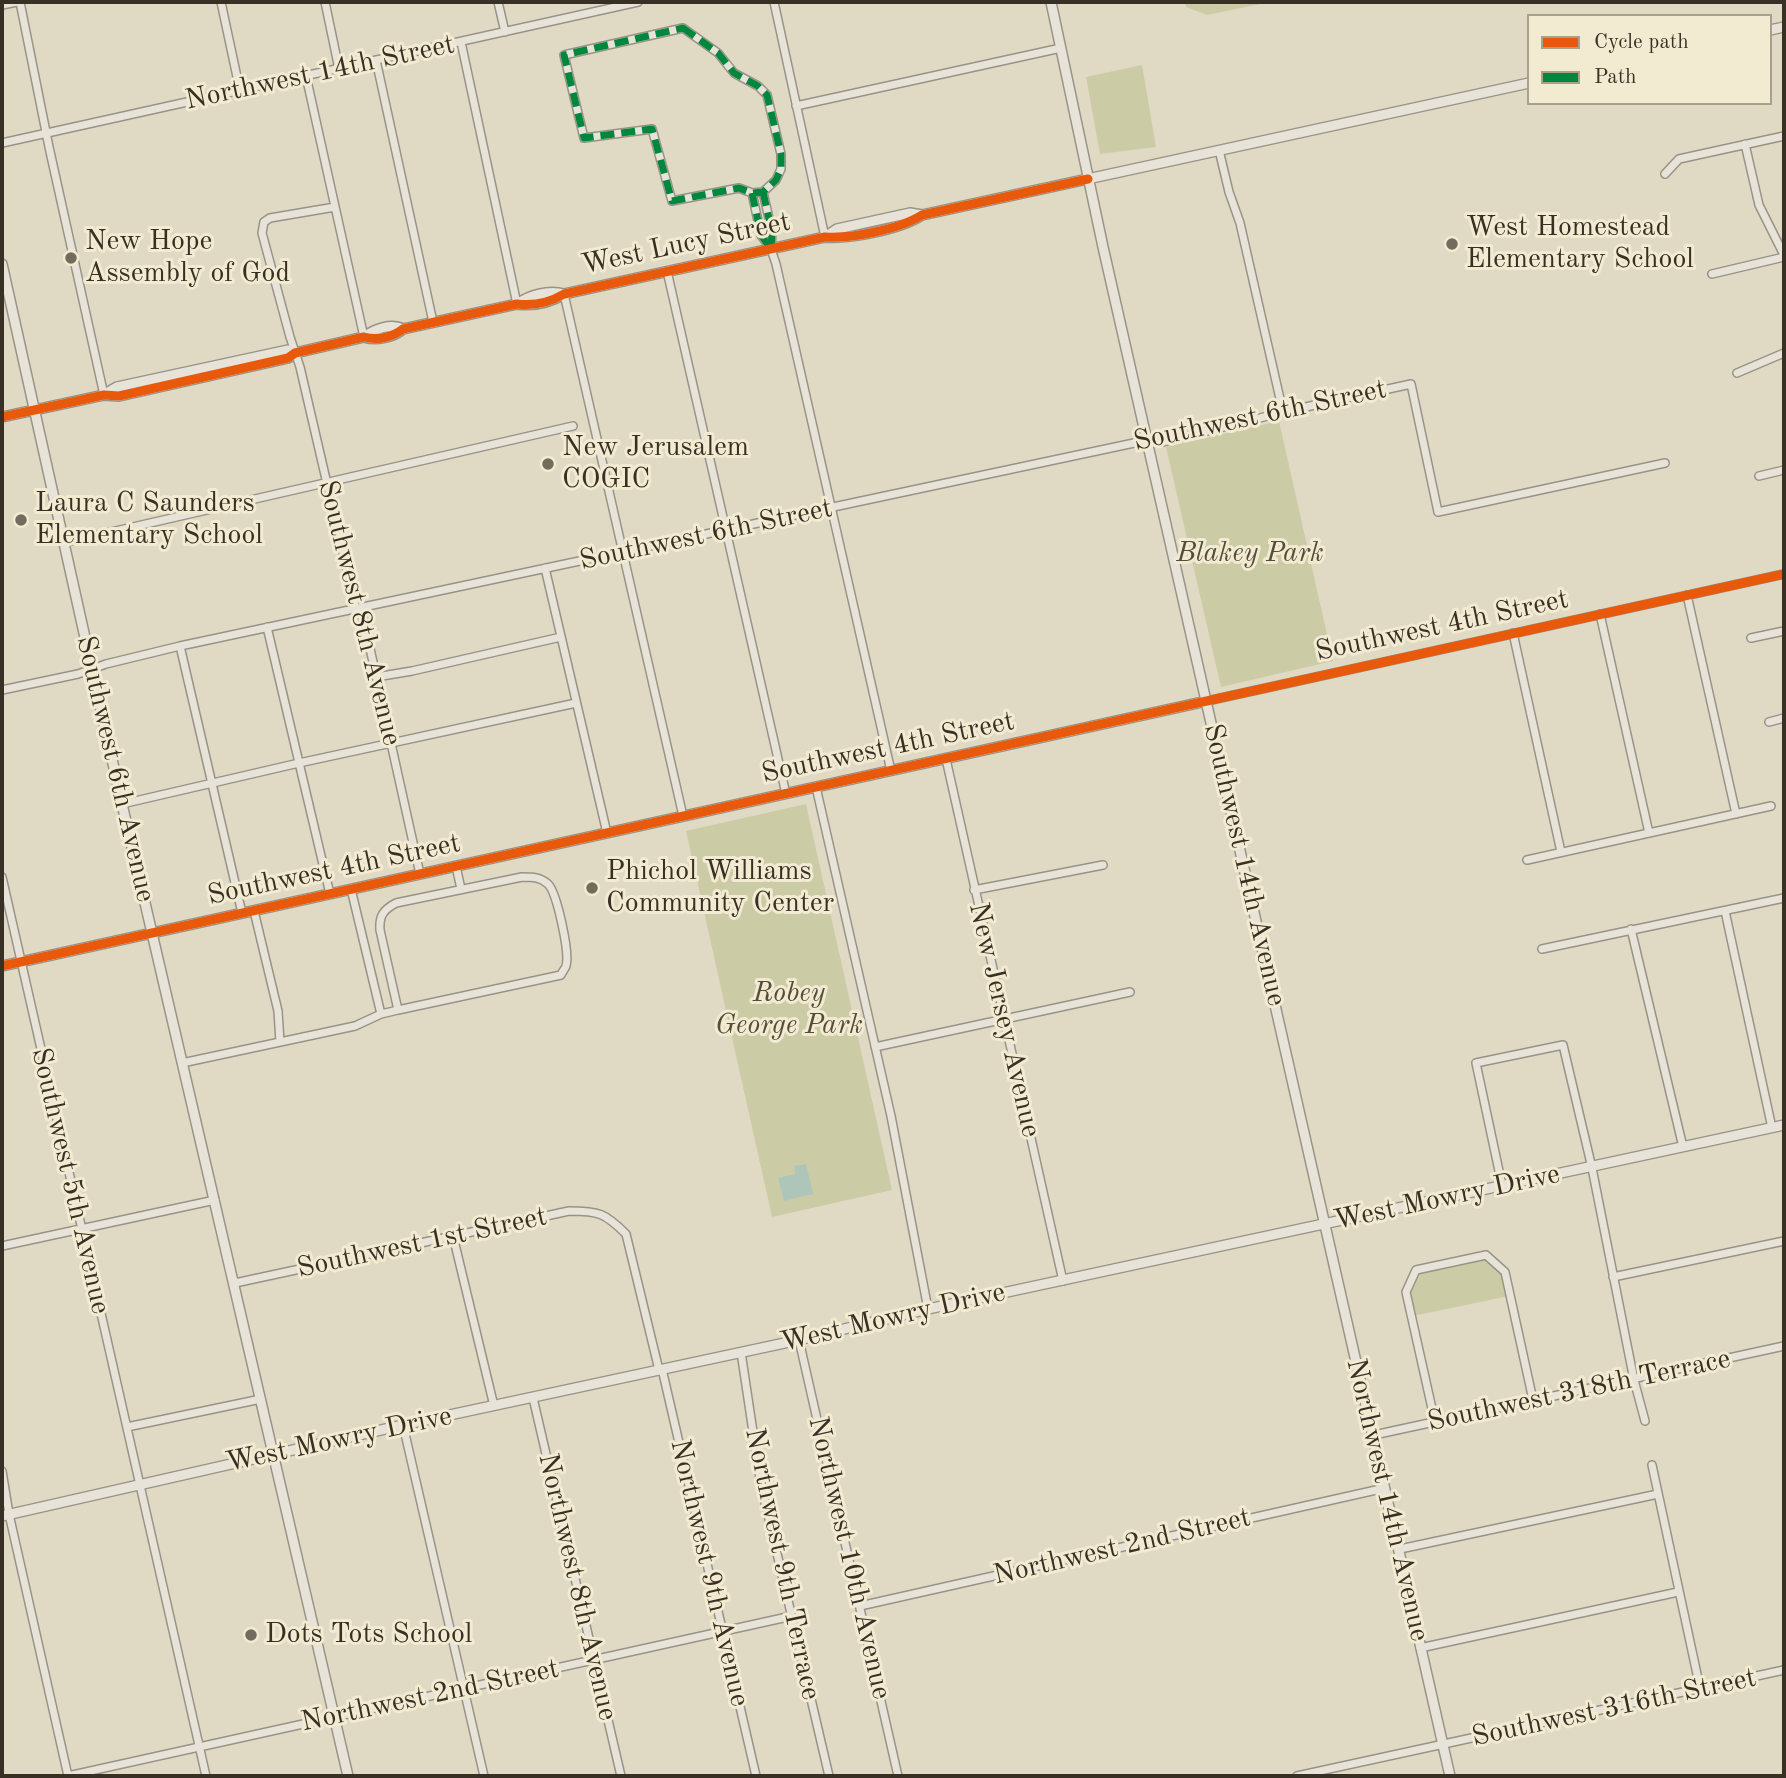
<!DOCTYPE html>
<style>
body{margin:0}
#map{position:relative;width:1786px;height:1778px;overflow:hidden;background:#e0dac4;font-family:"Old Standard TT",serif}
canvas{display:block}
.frame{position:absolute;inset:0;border:4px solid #393025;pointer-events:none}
.legend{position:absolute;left:1527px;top:14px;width:245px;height:91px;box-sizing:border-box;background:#f2ebd2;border:2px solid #a8a08d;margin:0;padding:9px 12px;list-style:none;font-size:21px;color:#393025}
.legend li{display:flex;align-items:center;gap:14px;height:35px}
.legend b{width:35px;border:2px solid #a8a08d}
</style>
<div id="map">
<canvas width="1786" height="1778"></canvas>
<div class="frame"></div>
<ul class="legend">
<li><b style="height:9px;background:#e8590c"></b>Cycle path</li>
<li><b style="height:9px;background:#00873e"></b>Path</li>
</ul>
</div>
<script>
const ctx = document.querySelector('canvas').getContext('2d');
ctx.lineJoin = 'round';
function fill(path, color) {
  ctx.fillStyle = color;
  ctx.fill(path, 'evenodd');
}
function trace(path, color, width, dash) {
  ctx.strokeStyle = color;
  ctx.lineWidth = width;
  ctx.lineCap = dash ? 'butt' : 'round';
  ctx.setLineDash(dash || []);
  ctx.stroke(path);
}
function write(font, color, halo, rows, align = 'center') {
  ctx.font = font + ' "Old Standard TT",serif';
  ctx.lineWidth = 6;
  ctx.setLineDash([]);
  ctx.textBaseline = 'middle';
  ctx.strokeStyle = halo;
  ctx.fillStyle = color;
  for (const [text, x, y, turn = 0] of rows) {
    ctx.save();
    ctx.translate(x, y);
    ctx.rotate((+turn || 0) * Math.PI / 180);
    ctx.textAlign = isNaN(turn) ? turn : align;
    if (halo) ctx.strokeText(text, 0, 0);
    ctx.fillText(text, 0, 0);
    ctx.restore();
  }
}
fill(new Path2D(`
 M1185 2H1270L1207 15 1186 7Z
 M1142 65 1156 147 1100 154 1086 77Z
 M1279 421 1333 661 1221 687 1166 447Z
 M806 804 892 1190 772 1217 686 831Z
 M1486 1256 1505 1273 1509 1296 1413 1316 1408 1292 1417 1271Z`), '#cbcca6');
fill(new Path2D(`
 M806 1164 813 1194 784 1201 778 1178 795 1174 794 1166Z`), '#aec5ba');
const minor = new Path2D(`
 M20 2 49 147 104 395
 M221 2 240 91
 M325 2 339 69
 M498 2 505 32
 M774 2 825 237
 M2 5 17 2
 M683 28 718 53 734 73 758 86 767 95 781 154V169L776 180 763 192 752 193 739 188 672 201 652 129 584 138 564 55Z
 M461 42 517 304
 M376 60 433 322
 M306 76 364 337
 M796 106 1061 48
 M2 143 638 2
 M1745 144 1759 205 1784 255
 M1219 150 1229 192 1240 223 1283 412
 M1665 174 1679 159 1784 136
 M763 192 772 232 771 248
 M752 193 761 235 771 249 776 264 891 771
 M335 207 270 218 264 222 262 233 290 337 300 367 356 609 363 617 420 874
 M667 271 786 794
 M1712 274 1784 257
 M564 294 683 816
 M1737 373 1784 353
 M1759 476 1784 470
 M63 543 573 426
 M545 568 607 833
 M1687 595 1736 814
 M1600 614 1649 833
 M267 627 330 894
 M1513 633 1561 852
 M1751 638 1784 631
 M180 646 242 913
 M376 677 412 671 561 637
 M2 690 78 674 106 664 180 646 1134 443 1163 442 1292 410 1411 384 1438 512 1665 463
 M1207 701 1784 574
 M1769 722 1784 718
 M946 759 1063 1281
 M816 787 891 1116 928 1309
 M122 804 299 763 576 703
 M1527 860 1771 806
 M456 866 461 889
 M2 877 206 1776
 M522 877C533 877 540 877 548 884 557 893 570 953 566 966 565 969 562 972 561 975L398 1010 380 930C379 916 383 910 396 903Z
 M351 889 381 1014
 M974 890 1103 865
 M254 911 278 1011 280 1042
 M1725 911 1772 1128
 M1631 929 1683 1147
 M1542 949 1784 898
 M875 1047 1130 992
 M182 1063 355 1026 381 1014 398 1010
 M1502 1185 1476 1063 1563 1045 1592 1168 1634 1380 1645 1421
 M453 1236 494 1406
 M2 1246 215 1200
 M1613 1277 1784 1241
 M235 1283 569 1211C599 1211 605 1213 626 1234L659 1370
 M799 1340 898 1776
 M741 1352 761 1485 829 1776
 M662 1369 756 1776
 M533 1398 621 1776
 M1435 1422 1406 1292 1416 1270 1486 1255 1505 1272 1533 1400
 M403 1425 484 1776
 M127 1427 261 1399
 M1374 1435 1784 1346
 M1652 1465 1700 1688
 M2 1471 9 1514 68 1776 792 1616
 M1400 1549 1658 1494
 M860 1606 1385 1488
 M1420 1648 1678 1592
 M1297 1776 1784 1670`);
const tertiary = new Path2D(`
 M1051 2 1103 247 1450 1776
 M1770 30 1784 27
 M825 237 837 229 910 213 922 215
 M2 264 122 804 348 1776
 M517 304C530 295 548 290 564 294
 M364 337C374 329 391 323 403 329
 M105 394 117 387 288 350 295 353
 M2 417 104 395 119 396 288 358 295 353 364 337C377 341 393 337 403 329L517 304C534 306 549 303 564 294L825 237C851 239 900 229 922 215L1529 83
 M2 966 1207 701
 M2 1516 403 1425 794 1341 928 1309 1784 1125`);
trace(minor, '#989386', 10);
trace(tertiary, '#989386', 12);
trace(minor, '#e7e3d8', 7);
trace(tertiary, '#e7e3d8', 9);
trace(new Path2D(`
 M683 28 718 53 734 73 758 86 767 95 781 154V169L776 180 763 192 752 193 739 188 672 201 652 129 584 138 564 55Z
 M763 192 772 232 771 249
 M752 193 761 235 771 249`), '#00873e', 7, [14, 7]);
trace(new Path2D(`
 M2 417 104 395 119 396 288 358 295 353 364 337C377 341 393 337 403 329L517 304C534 306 549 303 564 294L825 237C851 239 900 229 922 215L1088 179
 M2 966 1784 574`), '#e8590c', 9);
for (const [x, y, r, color] of [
 [1452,244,7,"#736c5d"],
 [71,258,7,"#736c5d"],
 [548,464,7,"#736c5d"],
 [21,520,7,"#736c5d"],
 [592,888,7,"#736c5d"],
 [251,1635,7,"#736c5d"]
]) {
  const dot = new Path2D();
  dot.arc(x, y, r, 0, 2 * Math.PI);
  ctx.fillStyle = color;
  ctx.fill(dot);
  trace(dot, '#f2ebd2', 2.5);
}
write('28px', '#393025', '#f2ebd2', [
 ["Northwest 14th Street",320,73,-12],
 ["West Lucy Street",686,244,-12],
 ["Southwest 6th Street",1260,416,-12],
 ["Southwest 6th Street",706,535,-12],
 ["Southwest 8th Avenue",359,613,76],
 ["Southwest 4th Street",1442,626,-12],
 ["Southwest 4th Street",888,748,-12],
 ["Southwest 6th Avenue",115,769,77],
 ["Southwest 14th Avenue",1244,865,77],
 ["Southwest 4th Street",334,870,-12],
 ["New Jersey Avenue",1004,1020,77],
 ["Southwest 5th Avenue",70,1181,77],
 ["West Mowry Drive",1447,1198,-12],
 ["Southwest 1st Street",422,1243,-12],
 ["West Mowry Drive",893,1318,-13],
 ["Southwest 318th Terrace",1579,1391,-12],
 ["West Mowry Drive",339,1440,-12],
 ["Northwest 14th Avenue",1387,1500,77],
 ["Northwest 2nd Street",1122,1547,-13],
 ["Northwest 10th Avenue",849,1558,77],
 ["Northwest 9th Terrace",782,1564,78],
 ["Northwest 9th Avenue",709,1573,77],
 ["Northwest 8th Avenue",577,1587,77],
 ["Northwest 2nd Street",430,1696,-12],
 ["Southwest 316th Street",1614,1708,-12]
]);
write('28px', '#393025', '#f2ebd2', [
 ["West Homestead",1466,228],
 ["Elementary School",1466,260],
 ["New Hope",85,242],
 ["Assembly of God",85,274],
 ["New Jerusalem",562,448],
 ["COGIC",562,480],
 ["Laura C Saunders",35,504],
 ["Elementary School",35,536],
 ["Phichol Williams",606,872],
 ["Community Center",606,904],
 ["Dots Tots School",265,1635]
], 'left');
write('italic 28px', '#534d3a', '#f2ebd2', [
 ["Blakey Park",1250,554],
 ["Robey",789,994],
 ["George Park",789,1026]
]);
</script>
